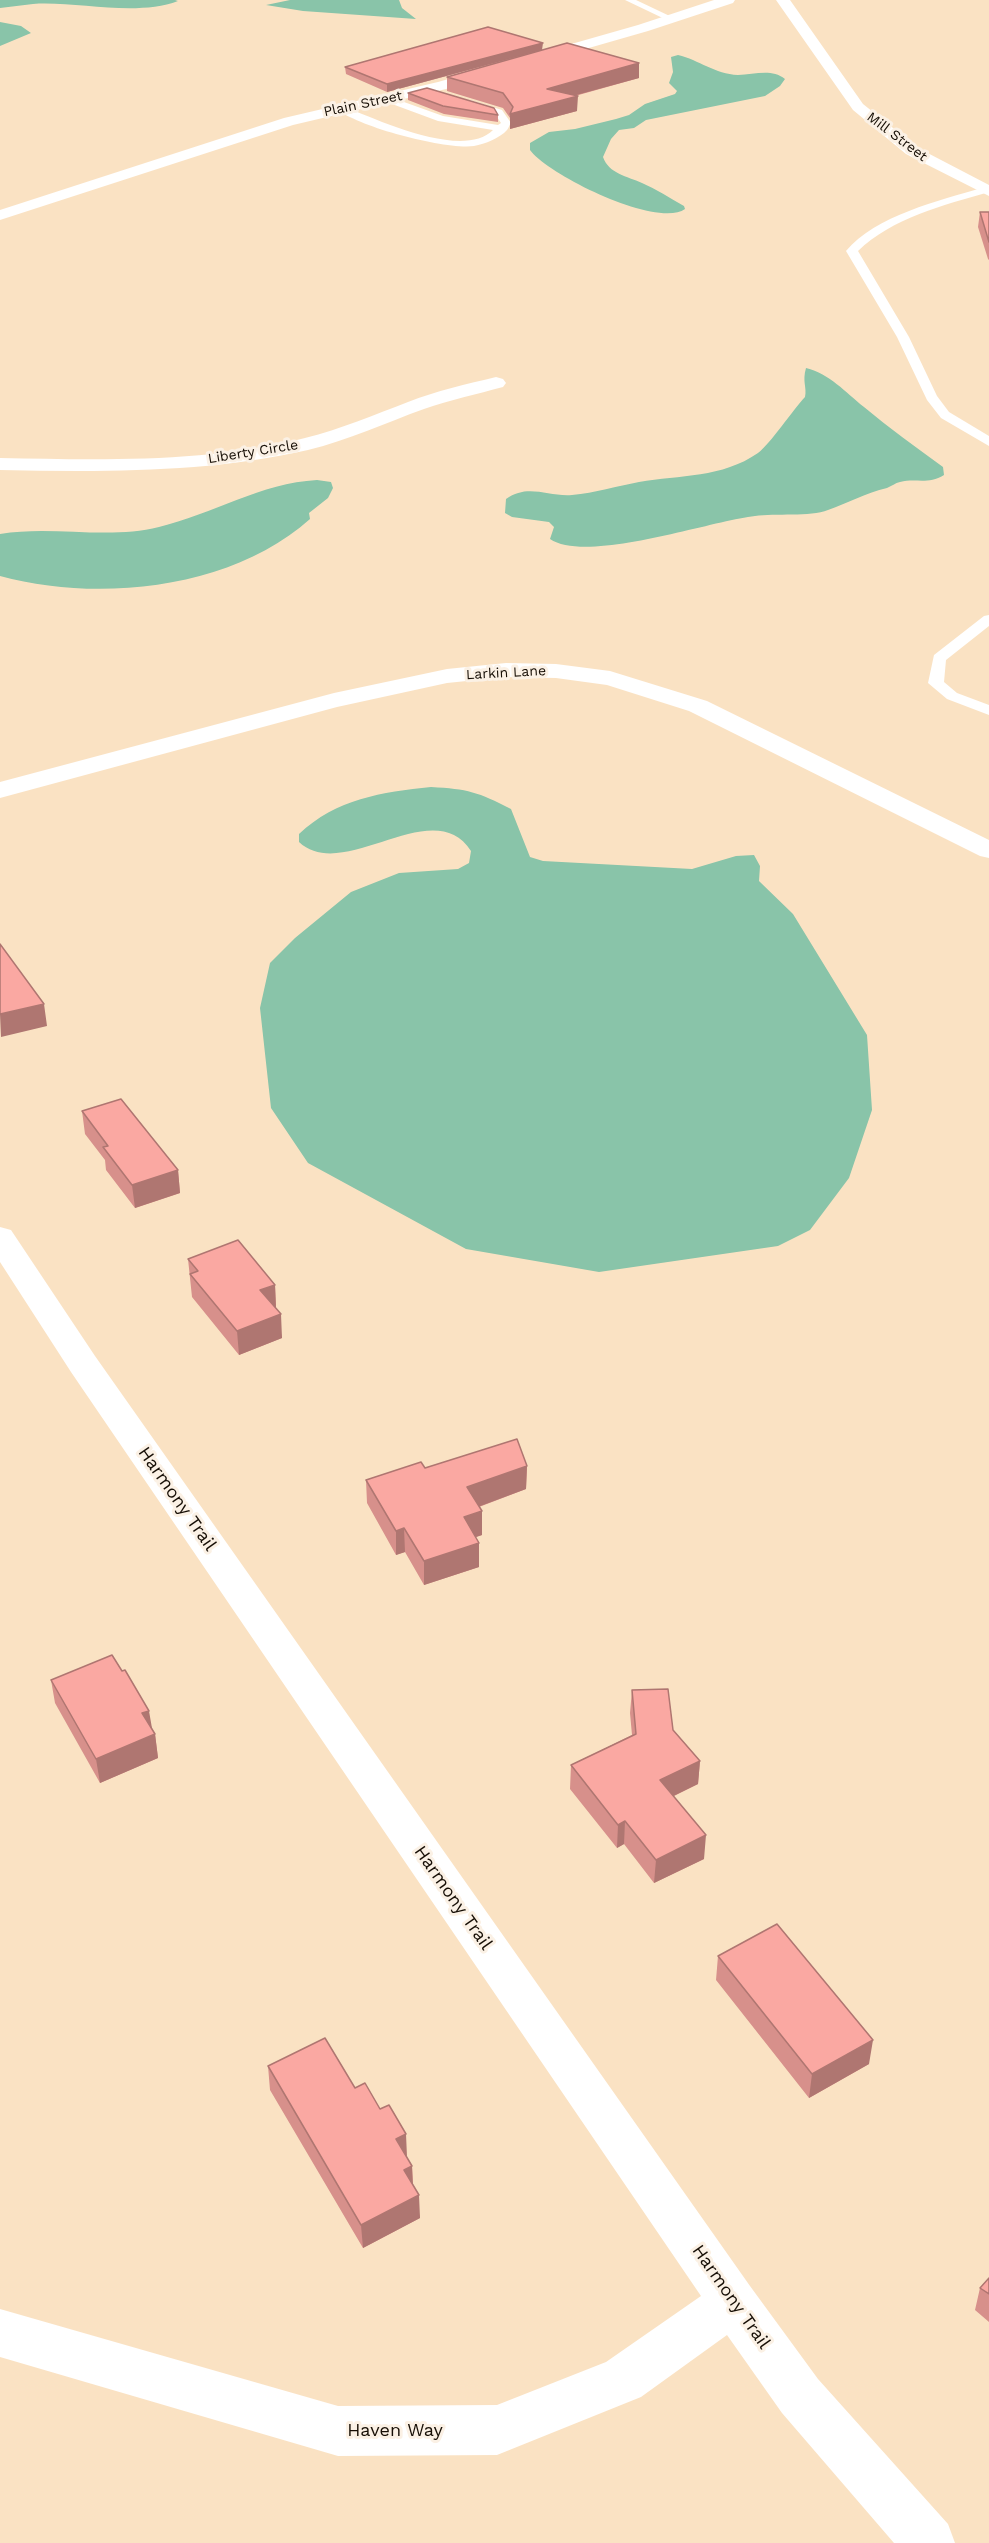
<!DOCTYPE html>
<style>
body{margin:0}
canvas{display:block;background:#fae2c3}
</style>
<canvas width="989" height="2543"></canvas>
<script>
const ctx = document.querySelector('canvas').getContext('2d');
ctx.lineJoin = 'round';
function fill(path, color) {
  ctx.fillStyle = color;
  ctx.fill(path, 'evenodd');
}
function trace(path, color, width, dash) {
  ctx.strokeStyle = color;
  ctx.lineWidth = width;
  ctx.lineCap = dash ? 'butt' : 'round';
  ctx.setLineDash(dash || []);
  ctx.stroke(path);
}
function write(font, color, halo, rows, align = 'center') {
  ctx.font = font + ' "Work Sans",sans-serif';
  ctx.lineWidth = 6;
  ctx.setLineDash([]);
  ctx.textBaseline = 'middle';
  ctx.strokeStyle = halo;
  ctx.fillStyle = color;
  for (const [text, x, y, turn = 0] of rows) {
    ctx.save();
    ctx.translate(x, y);
    ctx.rotate((+turn || 0) * Math.PI / 180);
    ctx.textAlign = isNaN(turn) ? turn : align;
    if (halo) ctx.strokeText(text, 0, 0);
    ctx.fillText(text, 0, 0);
    ctx.restore();
  }
}
fill(new Path2D(`
 M0 0H175L178 1C136 17 76 1 33 4 22 5 11 7 0 8Z
 M290 0H399L402 8 416 19 303 11 266 5Z
 M0 22 21 26 31 33 0 46Z
 M678 55C699 60 715 74 738 75 754 75 771 68 785 79L780 86 765 96 646 120 634 128 619 130 611 139 603 157C609 174 627 176 642 183 656 189 670 198 684 206L685 209C658 229 548 175 530 150V143L549 132 575 129 616 119 629 115 645 104 675 94 677 91 669 83 673 72 671 57Z
 M806 368C830 374 845 392 864 407 889 428 916 447 943 467L944 475C928 485 916 478 900 482 895 483 892 486 887 488 866 493 848 503 828 510 810 517 775 513 755 516 710 521 587 564 550 539L554 527 549 522 512 517 505 513 506 499C528 483 548 497 572 495 595 493 617 486 639 482 680 475 722 478 758 453 771 443 792 411 805 397 807 387 802 382 806 368Z
 M317 480 331 482 333 488 328 498 309 513 310 519C232 589 99 603 0 576V534C52 525 108 540 159 527 213 514 261 483 317 480Z
 M431 787C468 789 478 792 511 809L530 857 543 861 692 869 736 856 754 855 760 866 759 881 793 914 867 1035 872 1110 849 1178 810 1230 778 1246 599 1272 466 1249 308 1163 271 1108 260 1008 270 963 295 938 351 892 399 873 458 869 469 863 471 851C433 792 344 884 299 842V834C336 799 382 792 431 787Z`), '#89c4a9');
fill(new Path2D(`
 M625 0H636L676 19 669 21Z
 M384 97H390L443 116 498 125 501 123 495 114 467 105 465 103 470 100 502 110 511 123C509 125 509 128 507 130 500 138 485 144 474 146 446 150 358 127 337 109L345 107C378 120 463 160 493 130L438 121 384 101Z
 M982 188H989V192C944 205 892 218 858 251L909 337 937 396 949 412 989 436V446L941 418 927 400 897 337 846 251C875 216 940 200 982 188Z
 M989 615V626L946 660 944 682 957 693 989 705V715L947 699 928 683 934 655 984 616Z`), '#fff');
fill(new Path2D(`
 M496 377 503 379 506 383 503 387C477 394 450 400 424 409 385 423 349 440 308 450 207 473 103 472 0 470V458C101 460 206 463 305 438 341 429 374 415 408 402 436 391 467 384 496 377Z
 M506 663 556 664 610 671 707 701 989 840V858L980 856 689 711 607 685 556 678 506 677 447 683 337 707 0 798V782L334 693 447 669Z
 M0 1227 11 1230 95 1356 750 2286 818 2379 948 2524 955 2543H894L782 2413 727 2335 641 2397 497 2455 338 2456 0 2357V2309L338 2406 497 2405 606 2362 701 2296 71 1372 0 1262Z`), '#fff');
fill(new Path2D(`
 M714 0H735L733 3 648 31 446 89 293 125 0 220V210L284 118 438 82 638 25Z
 M776 0H790L863 104 918 148 989 185V196L906 154 853 110Z`), '#fff');
fill(new Path2D(`
 M542 50 639 63V78L575 96 577 111 510 129V118L503 108 447 91V77L521 56 387 92 346 74 345 67Z
 M408 93 498 115V122L444 114 408 100Z
 M980 212H989V260L988 259 978 227Z
 M82 1111 178 1170 180 1193 135 1208 106 1170 105 1160 85 1134Z
 M188 1259 275 1285 276 1308H275L282 1338 239 1355 192 1297Z
 M527 1466 526 1489 479 1507 482 1535 476 1537 479 1543V1567L424 1585 405 1552 396 1555 367 1503 366 1480 425 1468Z
 M122 1671 155 1734 158 1758 100 1783 55 1703 51 1680Z
 M632 1690 673 1730 700 1761 698 1784 674 1796 704 1859 654 1883 624 1844 617 1848 570 1789 571 1765 632 1735 630 1713Z
 M718 1956 869 2064 809 2098 716 1980Z
 M268 2066 407 2157 412 2166 413 2184 420 2218 363 2248 270 2090Z
 M989 2278V2322L975 2310 980 2288Z`), '#d7908b');
fill(new Path2D(`
 M543 43 542 50 387 92V84Z
 M639 63V78L547 103V89Z
 M578 96 577 111 510 129V114Z
 M44 1004 47 1026 1 1037 0 1014Z
 M178 1170 180 1193 135 1208 132 1185Z
 M275 1285 276 1308 262 1314 260 1290Z
 M281 1314 282 1338 239 1355 237 1331Z
 M527 1466 526 1489 467 1511V1487Z
 M482 1511V1535L464 1541V1517Z
 M404 1528 405 1552 396 1555V1531Z
 M479 1543V1567L424 1585V1561Z
 M149 1711 153 1734 142 1713Z
 M155 1734 158 1758 100 1783 96 1759Z
 M700 1761 698 1784 659 1803 660 1780Z
 M625 1821 624 1844 617 1848 618 1825Z
 M706 1835 704 1859 654 1883 656 1860Z
 M873 2040 869 2064 809 2098 812 2074Z
 M406 2134 407 2157 396 2139Z
 M412 2166 413 2189 404 2170Z
 M419 2195 420 2218 363 2248 361 2225Z`), '#af7671');
const building = new Path2D(`
 M488 27 543 43 387 84 345 67Z
 M567 43 639 63 547 89 578 96 510 114 513 107 503 93 447 77Z
 M427 88 494 108 498 115 443 106 408 93Z
 M980 212H989V242Z
 M0 944 44 1004 0 1014Z
 M121 1099 178 1170 132 1185 103 1147 108 1146 82 1111Z
 M238 1240 275 1285 260 1290 281 1314 237 1331 190 1274 198 1271 188 1259Z
 M517 1439 527 1466 467 1487 482 1511 464 1517 479 1543 424 1561 404 1528 396 1531 366 1480 421 1462 425 1468Z
 M112 1655 122 1671 125 1670 149 1711 142 1713 155 1734 96 1759 51 1680Z
 M668 1689 673 1730 700 1761 660 1780 706 1835 656 1860 625 1821 618 1825 571 1765 636 1734 632 1690Z
 M777 1924 873 2040 812 2074 718 1956Z
 M325 2038 355 2088 365 2083 380 2109 389 2105 406 2134 396 2139 412 2166 404 2170 419 2195 361 2225 268 2066Z
 M989 2278V2294L980 2288Z`);
fill(building, '#faa8a2');
trace(building, '#af7671', 1.5);
write('14px', '#160e05', '#fbf1e5', [
 ["Plain Street",363,104,-12],
 ["Mill Street",897,137,37],
 ["Liberty Circle",253,452,-9],
 ["Larkin Lane",506,673,-3]
]);
write('18px', '#160e05', '#fbf1e5', [
 ["Harmony Trail",177,1499,55],
 ["Harmony Trail",453,1898,55],
 ["Harmony Trail",731,2297,55],
 ["Haven Way",395,2431]
]);
</script>
